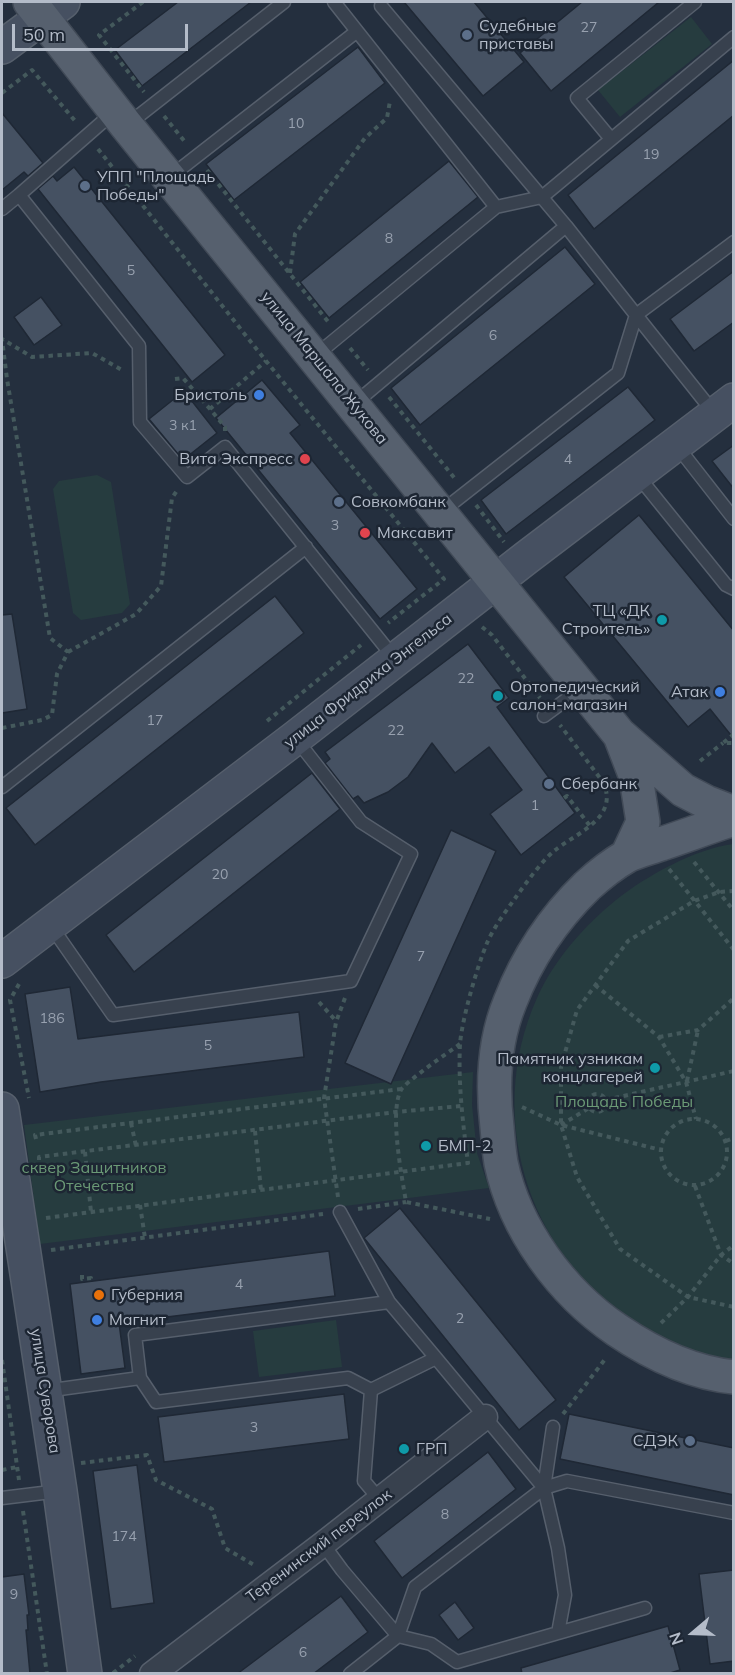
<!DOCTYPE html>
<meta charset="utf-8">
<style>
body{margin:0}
#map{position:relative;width:735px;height:1675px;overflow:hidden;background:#242f3e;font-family:Mulish,sans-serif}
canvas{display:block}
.frame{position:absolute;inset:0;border:3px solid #b4bcc9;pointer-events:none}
.north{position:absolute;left:663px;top:1603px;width:60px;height:60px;-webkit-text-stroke:4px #1d2633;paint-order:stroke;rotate:251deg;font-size:16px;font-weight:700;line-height:24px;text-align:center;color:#b4bcc9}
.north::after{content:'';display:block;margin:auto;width:21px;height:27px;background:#b4bcc9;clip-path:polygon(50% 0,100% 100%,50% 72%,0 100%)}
.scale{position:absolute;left:12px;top:24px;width:176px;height:27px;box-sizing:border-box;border:3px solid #b4bcc9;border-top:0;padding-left:8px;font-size:18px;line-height:21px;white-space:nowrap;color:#b4bcc9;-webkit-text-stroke:4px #1d2633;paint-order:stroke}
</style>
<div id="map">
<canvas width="735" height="1675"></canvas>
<div class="frame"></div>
<div class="north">N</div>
<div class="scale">50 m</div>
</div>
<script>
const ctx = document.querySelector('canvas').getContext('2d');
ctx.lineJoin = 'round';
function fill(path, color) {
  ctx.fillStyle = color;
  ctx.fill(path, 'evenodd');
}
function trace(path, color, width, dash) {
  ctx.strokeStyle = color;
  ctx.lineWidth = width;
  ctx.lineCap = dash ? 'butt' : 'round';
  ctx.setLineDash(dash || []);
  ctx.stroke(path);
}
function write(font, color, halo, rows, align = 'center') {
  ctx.font = font + ' Mulish,sans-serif';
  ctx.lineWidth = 5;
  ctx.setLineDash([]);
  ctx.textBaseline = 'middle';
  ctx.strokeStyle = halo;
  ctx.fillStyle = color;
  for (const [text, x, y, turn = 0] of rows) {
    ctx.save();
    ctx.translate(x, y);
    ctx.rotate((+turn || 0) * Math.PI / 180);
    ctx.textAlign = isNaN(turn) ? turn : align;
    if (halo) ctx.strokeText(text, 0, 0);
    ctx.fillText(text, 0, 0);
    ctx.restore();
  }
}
fill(new Path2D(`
 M691 17 712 44 620 117 598 90Z
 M97 475 111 482 130 604 122 613 81 620 73 613 53 489 59 481Z
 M733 844V1361C703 1356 676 1345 649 1330 531 1267 482 1120 537 998 554 960 584 926 616 900 646 876 695 849 733 844Z
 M473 1072 472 1105 477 1153 489 1188 40 1244 24 1125Z
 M336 1320 342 1367 259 1377 253 1331Z`), '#263c3f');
const building = new Path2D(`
 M178 2H251L142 86 115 50Z
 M404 2H474L524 62 483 96Z
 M582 2H659L551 91 520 53Z
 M358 47 385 83 234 200 206 164Z
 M734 60V115L594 229 568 195Z
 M2 113 43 163 28 176 24 172 2 190Z
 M449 161 478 197 329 318 300 282Z
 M74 167 225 355 192 382 38 189 53 176 57 181Z
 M565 247 595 284 420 425 391 388Z
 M734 271V322L694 351 670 319Z
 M41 297 62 325 34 345 14 317Z
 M262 380 300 425 290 433 417 589 380 619 216 418Z
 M628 387 655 420 506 534 481 500Z
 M184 391 217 433 183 460 149 419Z
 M734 445V489L712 461Z
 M639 515 734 631V739L710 709 688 727 564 577Z
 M275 596 304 633 35 845 6 808Z
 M12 614 27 709 2 713V615Z
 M468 644 509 698 497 707 575 813 521 855 490 814 522 790 489 747 455 773 432 743 408 777 388 792 364 803 358 796 353 799 325 763 330 759 325 752Z
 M312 773 340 809 134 972 106 935Z
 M451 830 496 851 391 1084 345 1063Z
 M70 987 78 1039 299 1012 304 1057 101 1082 40 1092 25 994Z
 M400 1208 556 1400 519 1430 364 1238Z
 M329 1251 335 1296 119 1323 125 1368 81 1374 70 1284Z
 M344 1394 349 1439 164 1462 158 1417Z
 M569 1414 734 1448V1495L560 1459Z
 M488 1452 516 1489 402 1578 374 1541Z
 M137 1465 154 1603 111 1609 93 1471Z
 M734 1570V1661L710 1664 699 1574Z
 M24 1574 29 1615H27L28 1630H26L30 1674H2V1577Z
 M341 1596 368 1632 313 1674H237Z
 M455 1602 474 1628 458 1640 439 1615Z
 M668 1626 680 1670 667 1674H522L521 1668Z`);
fill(building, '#455162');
trace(building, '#1f2835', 1.5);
const lane = new Path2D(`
 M334 2 496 207
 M381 6 566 226 636 315 618 373 441 512
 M115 111 19 195 139 346 140 422 187 477 225 447 395 659
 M127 125 284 2
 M611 139 577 98 695 2
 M170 177 356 32
 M2 209 19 195
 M315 356 496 207 542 197 734 37
 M354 404 566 226
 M714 413 636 315 734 242
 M677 446 734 519
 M638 476 726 585 734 589
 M544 716 582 688
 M2 787 306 547
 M51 926 113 1015 351 981 411 854 361 822 296 739
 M340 1212 389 1302
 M436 1358 544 1488 553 1427
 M140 1378 156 1402 348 1378 371 1390
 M45 1391 140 1378 135 1335 389 1302 436 1358 371 1390 364 1481 380 1500
 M544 1488 567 1481 734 1513
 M2 1498 59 1491
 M323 1544 342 1570 398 1636 431 1644 457 1662 645 1608
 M350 1674 398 1636 415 1587 544 1488 558 1548 565 1595 558 1633`);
const street = new Path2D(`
 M152 1674 323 1544 485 1417`);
const secondary = new Path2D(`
 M2 47 63 2
 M2 961 295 738 526 558 734 400
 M2 1109 60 1491 85 1674`);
const primary = new Path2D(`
 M30 2 126 125 619 734 683 790 706 802 734 813
 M621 738 636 777 643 822 627 856
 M734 819C709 827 685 836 661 844 650 848 637 851 627 856 613 864 598 876 587 886 553 919 527 958 510 1002 494 1041 492 1085 497 1127 498 1139 499 1151 501 1163 515 1229 561 1292 617 1330 651 1353 692 1373 734 1377`);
trace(lane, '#565f6c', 15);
trace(street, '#565f6c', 27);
trace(secondary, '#565f6c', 36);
trace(primary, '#414a57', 36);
trace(new Path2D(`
 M143 2 99 35 144 92
 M2 93 32 70 76 122
 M164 116 186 143
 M98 149 266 361 444 579 388 623
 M207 170 330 324
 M290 273 295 234 365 138 387 118 390 101
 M350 348 368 370
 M175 379 183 378 210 409
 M389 397 456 480
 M225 431V427L210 409 266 361
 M476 505 504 542
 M482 627 492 635 540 698
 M68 652 136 614 161 586 172 498 178 489
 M267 721 361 645
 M2 728 42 720 52 715 57 674 68 652 50 638 7 379 2 339 32 357 92 353 122 370
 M734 734 723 743H734
 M700 761 723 743
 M564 798 567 796 590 826
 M694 862 734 911
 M669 869 734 950
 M734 891 719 892 694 901 628 941 577 1010 561 1067V1125L577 1177 620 1249 688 1297 734 1307
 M19 984 10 1000 29 1098
 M595 985 659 1037 686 1082 696 1119
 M319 1002 336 1021
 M659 1037 698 1030 734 998
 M460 1044C450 1051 404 1083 401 1090 389 1112 402 1177 406 1202L490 1219
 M687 1081 698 1030
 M588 1103a9 9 0 1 1 18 0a9 9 0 1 1-18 0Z
 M606 1100 734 1071
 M522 1107 561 1125 661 1150
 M661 1152a33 33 0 1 1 66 0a33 33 0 1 1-66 0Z
 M131 1123 136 1146
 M561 1125 589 1108
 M255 1131 261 1190
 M36 1139 35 1135 401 1089
 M726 1141 734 1138
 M85 1152 91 1212
 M39 1160V1157L396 1112 461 1106
 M695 1186 721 1255 734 1264
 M338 1197 324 1098 336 1022 345 998
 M140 1205 145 1238
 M358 1209 406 1202
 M46 1218 468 1163C463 1124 458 1084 460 1044 462 1019 477 967 487 943 494 927 506 911 516 897 526 883 541 862 554 851 576 833 620 818 603 782L560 725
 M51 1250 323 1214
 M82 1275V1279L91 1278V1281
 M661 1323 688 1297 721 1255 734 1245
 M2 1360 19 1480
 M563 1414 606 1358
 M81 1463 147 1455 156 1480 212 1509 225 1548 254 1565
 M2 1470 17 1467
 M23 1511 47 1674
 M113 1673 135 1656`), '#44595c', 4, [4.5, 4.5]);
trace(lane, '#38414e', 12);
trace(street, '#38414e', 24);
trace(secondary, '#465061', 33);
trace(primary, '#56606e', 33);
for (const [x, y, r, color] of [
 [467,35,6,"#5c6f8a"],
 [85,186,6,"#5c6f8a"],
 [259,395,6,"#3f7fe0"],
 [305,459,6,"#e0444e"],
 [339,502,6,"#5c6f8a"],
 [365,533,6,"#e0444e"],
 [662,620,6,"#0f9aa8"],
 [720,692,6,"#3f7fe0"],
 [498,696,6,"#0f9aa8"],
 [549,784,6,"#5c6f8a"],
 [655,1068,6,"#0f9aa8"],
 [426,1146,6,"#0f9aa8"],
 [99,1295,6,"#e8710a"],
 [97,1320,6,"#3f7fe0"],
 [690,1441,6,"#5c6f8a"],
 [404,1449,6,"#0f9aa8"]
]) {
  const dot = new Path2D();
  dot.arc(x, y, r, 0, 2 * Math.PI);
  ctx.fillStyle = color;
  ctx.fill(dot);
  trace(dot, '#1d2633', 2);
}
write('14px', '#98a1af', null, [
 ["27",589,28],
 ["10",296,124],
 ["19",651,155],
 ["8",389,239],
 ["5",131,271],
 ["6",493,336],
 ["3 к1",183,426],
 ["4",568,460],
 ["3",335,526],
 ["22",466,679],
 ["17",155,721],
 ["22",396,731],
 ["1",535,806],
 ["20",220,875],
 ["7",421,957],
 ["186",52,1019],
 ["5",208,1046],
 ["4",239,1285],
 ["2",460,1319],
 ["3",254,1428],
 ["8",445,1515],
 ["174",124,1537],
 ["9",14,1595],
 ["6",303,1653]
]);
write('16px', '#b4bcc9', '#1d2633', [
 ["Судебные",479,26],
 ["приставы",479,44],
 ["УПП \"Площадь",97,177],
 ["Победы\"",97,195],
 ["Бристоль",247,395,"right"],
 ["Вита Экспресс",293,459,"right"],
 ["Совкомбанк",351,502],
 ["Максавит",377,533],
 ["ТЦ «ДК",650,611,"right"],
 ["Строитель»",650,629,"right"],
 ["Ортопедический",510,687],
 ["салон-магазин",510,705],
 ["Атак",708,692,"right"],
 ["Сбербанк",561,784],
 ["Памятник узникам",643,1059,"right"],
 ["концлагерей",643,1077,"right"],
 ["БМП-2",438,1146],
 ["Губерния",111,1295],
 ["Магнит",109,1320],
 ["СДЭК",678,1441,"right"],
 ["ГРП",416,1449]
], 'left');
write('16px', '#b4bcc9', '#1d2633', [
 ["улица Маршала Жукова",324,368,51],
 ["улица Фридриха Энгельса",368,681,-38],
 ["улица Суворова",45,1391,81],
 ["Теренинский переулок",319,1546,-37]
]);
write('16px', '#6b9a76', '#1d2633', [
 ["Площадь Победы",624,1102],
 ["сквер Защитников",94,1168],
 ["Отечества",94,1186]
]);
</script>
